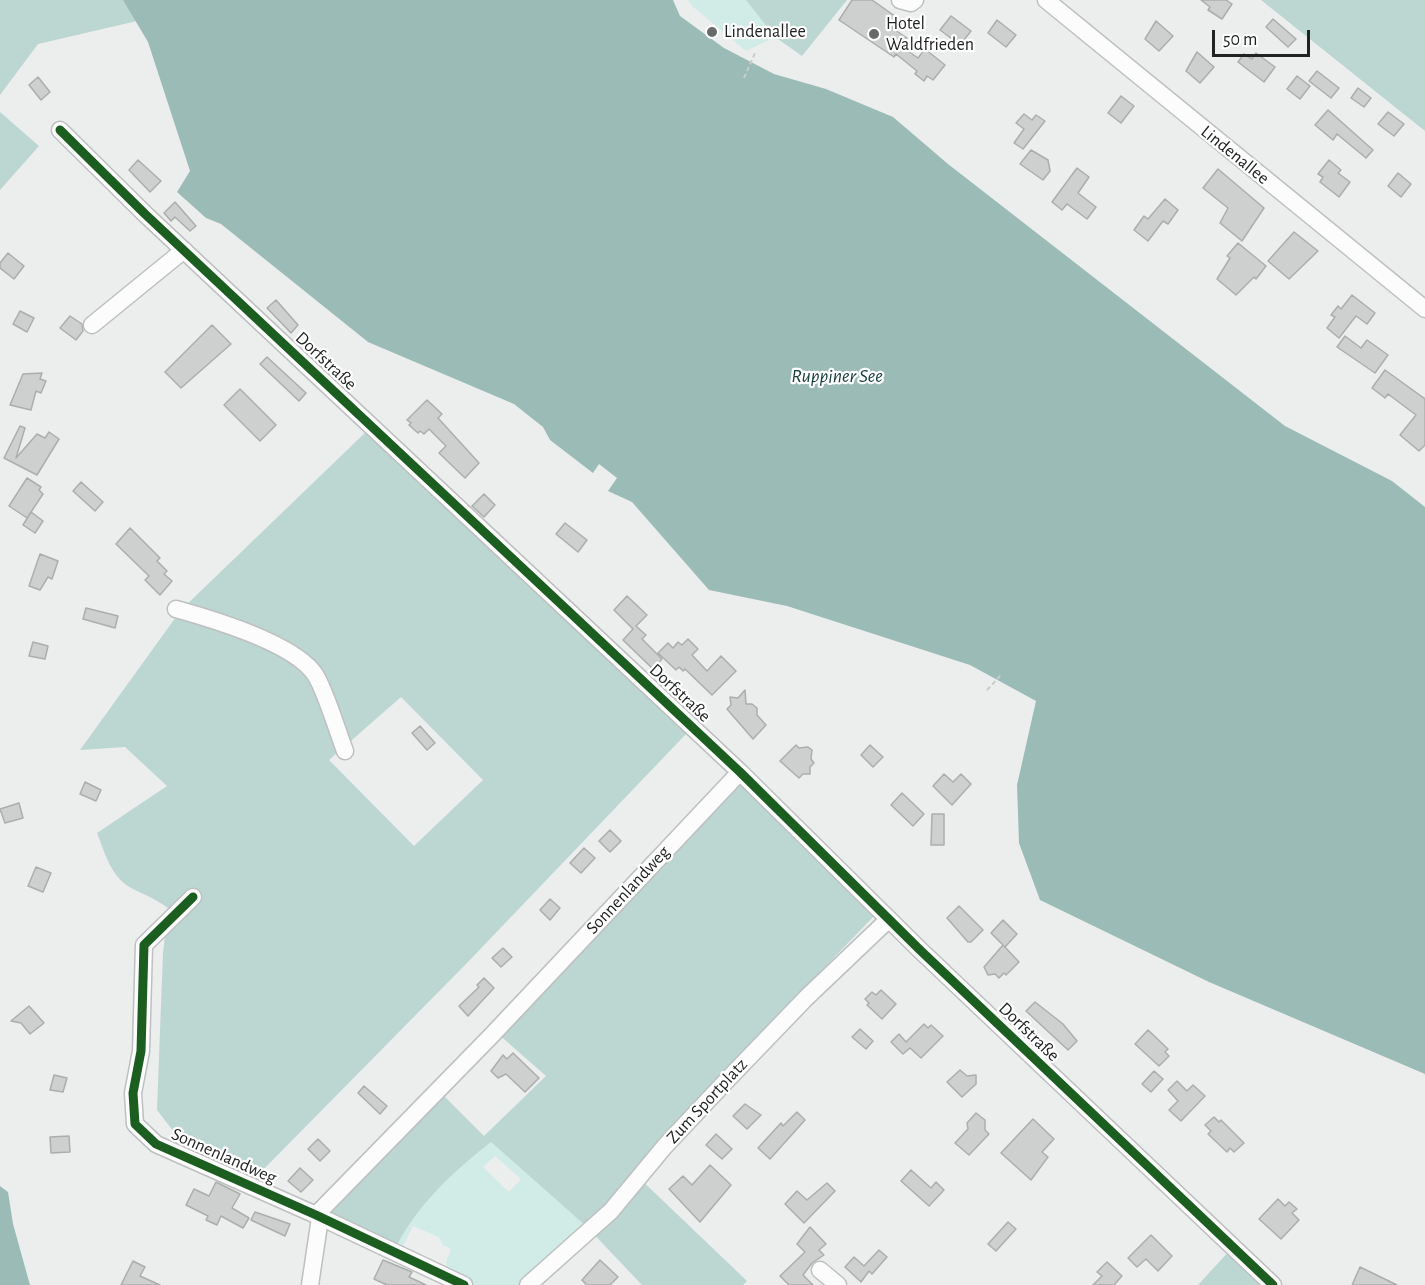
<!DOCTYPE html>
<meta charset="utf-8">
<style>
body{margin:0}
#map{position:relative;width:1425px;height:1285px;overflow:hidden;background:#ebeeed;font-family:"Alegreya Sans",sans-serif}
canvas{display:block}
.scale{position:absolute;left:1212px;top:30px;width:98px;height:27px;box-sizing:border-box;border:3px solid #212322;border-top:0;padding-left:8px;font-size:18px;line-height:21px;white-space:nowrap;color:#212322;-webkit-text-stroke:4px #fff;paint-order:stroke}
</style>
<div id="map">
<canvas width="1425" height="1285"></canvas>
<div class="scale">50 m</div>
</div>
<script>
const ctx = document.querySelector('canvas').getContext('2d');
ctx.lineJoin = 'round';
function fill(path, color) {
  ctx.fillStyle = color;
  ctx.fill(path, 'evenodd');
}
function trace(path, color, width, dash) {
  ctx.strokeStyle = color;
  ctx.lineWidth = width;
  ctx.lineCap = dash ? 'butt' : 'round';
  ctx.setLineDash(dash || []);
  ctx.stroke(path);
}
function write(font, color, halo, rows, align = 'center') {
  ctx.font = font + ' "Alegreya Sans",sans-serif';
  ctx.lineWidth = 4.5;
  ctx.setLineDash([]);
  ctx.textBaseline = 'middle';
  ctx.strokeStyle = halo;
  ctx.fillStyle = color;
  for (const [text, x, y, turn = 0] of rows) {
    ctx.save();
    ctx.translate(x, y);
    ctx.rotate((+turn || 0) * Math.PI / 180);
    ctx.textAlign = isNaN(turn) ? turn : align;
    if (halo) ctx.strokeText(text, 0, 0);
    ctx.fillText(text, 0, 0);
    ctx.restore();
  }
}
fill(new Path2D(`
 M688 0H746L775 37 746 51 692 6Z
 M491 1142 587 1227 520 1285H476L396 1247C418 1204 453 1172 491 1142ZM495 1156 521 1179 509 1192 483 1167ZM413 1226 439 1237 443 1245 451 1249 446 1262 447 1268 403 1246Z`), '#d1ebe6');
fill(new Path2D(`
 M0 0H123L137 21 38 44 0 95Z
 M746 0H847L802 56 775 37Z
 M1261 0H1425V131Z
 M0 112 39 146 0 190Z
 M369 429 687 733 466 964 253 1180 177 1136 157 1110 163 953 168 908C154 898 145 895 131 888 111 877 105 853 97 833L167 786 125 747 80 750 181 610ZM401 697 483 780 414 846 329 760Z
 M740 774 878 912 706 1090 635 1174 747 1281 743 1285H642L587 1227 491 1142C453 1172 418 1204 396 1247L323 1214 440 1092 484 1136 546 1076 497 1033Z
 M1231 1249 1263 1285H1198Z`), '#bcd6d2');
fill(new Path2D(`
 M123 0H673L680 16 724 48 774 74 826 89 893 117 948 164 1285 426 1392 481 1425 507V1074L1209 982 1040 900 1019 843 1017 785 1036 701 970 665 787 606 709 590 632 502 608 491 617 478 599 464 593 473 550 440 543 427 514 404 368 342 221 224 206 218 177 192 190 171 148 42Z
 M0 1186 8 1192 13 1224 30 1285H0Z`), '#9bbbb6');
const building = new Path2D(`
 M852 0H872L899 19 892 28 907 38 901 46 918 58 925 49 945 65 933 80 927 76 924 81 915 74 917 71 896 54 894 57 839 20Z
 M1201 0H1226L1232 4 1222 19 1208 10 1210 7Z
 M951 16 971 31 960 45 940 30Z
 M1273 19 1296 39 1288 47 1266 27Z
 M997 20 1016 35 1006 47 988 33Z
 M1156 21 1173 36 1159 51 1145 39Z
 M1197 52 1214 67 1200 83 1186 71Z
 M1256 53 1275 67 1264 82 1238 62 1244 54 1252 59Z
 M1317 71 1339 88 1331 98 1309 81Z
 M1297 76 1310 86 1300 99 1287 89Z
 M38 77 50 92 41 100 29 85Z
 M1358 88 1371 98 1364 107 1351 98Z
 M1121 96 1134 106 1121 123 1108 113Z
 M1328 110 1373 150 1366 158 1337 134 1333 140 1315 125Z
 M1388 112 1404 124 1394 136 1378 124Z
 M1024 114 1032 120 1036 115 1045 121 1023 149 1014 143 1024 129 1016 123Z
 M1031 150 1048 160 1050 171 1043 180 1020 164Z
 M138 160 161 181 150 192 129 170Z
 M1329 160 1341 170 1338 173 1350 182 1339 197 1320 182 1323 177 1318 174Z
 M1077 168 1089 177 1078 193 1096 207 1087 219 1067 204 1062 210 1052 202Z
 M1218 169 1264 208 1242 241 1220 223 1228 208 1203 188Z
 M1398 173 1411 184 1401 197 1388 186Z
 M1165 199 1178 210 1168 224 1163 221 1148 241 1134 230 1144 216 1148 219Z
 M175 202 196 226 190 231 175 217 171 221 164 213Z
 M1294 232 1318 251 1289 279 1268 261Z
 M1238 243 1266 266 1256 279 1254 277 1236 295 1217 279 1230 258 1227 256Z
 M8 253 24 266 14 279 0 268V263Z
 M1352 295 1375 313 1367 324 1356 316 1339 338 1327 328 1335 317 1331 315 1338 306 1341 309Z
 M276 300 298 325 291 333 267 308Z
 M20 311 34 318 27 332 13 324Z
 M70 316 82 324 83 331 76 340 60 328Z
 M212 325 231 344 181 388 165 372Z
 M1345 336 1361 348 1367 340 1388 355 1375 373 1337 347Z
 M267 357 306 393 299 401 260 364Z
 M1385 370 1425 399V445L1419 451 1400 435 1416 415 1388 394 1385 398 1372 388Z
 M42 373 40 379 46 381 41 393 36 391 31 410 10 405 23 374Z
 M240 389 276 425 260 441 224 405Z
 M427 400 442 414 438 418 479 463 465 478 439 453 446 446 429 429 424 434 420 431 418 433 409 425 411 423 407 420Z
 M20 426 25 428 16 458 37 434 45 438 49 432 59 439 37 475 4 458Z
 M27 478 41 487 39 490 43 494 27 518 9 506Z
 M81 482 103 502 95 511 73 491Z
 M484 494 495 505 484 517 472 506Z
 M31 512 43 521 35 533 23 525Z
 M565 523 587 540 578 552 556 534Z
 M130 528 160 558 157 561 167 571 164 574 172 581 160 595 145 580 149 576 116 544Z
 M40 554 58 561 52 579 48 577 40 590 29 586Z
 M627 596 647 615 636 626 646 635 642 639 662 659 653 669 623 640 633 629 614 610Z
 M86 608 118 616 115 628 83 619Z
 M688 639 698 649 692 655 707 671 721 656 736 671 712 695 685 669 683 671 679 667 676 670 658 653 668 643 673 648 678 642 682 645Z
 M33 642 48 646 45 659 29 656Z
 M745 690 746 704H752L757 708V715L766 725 753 739 727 709 731 705 730 697 738 698Z
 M420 726 435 743 427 750 412 733Z
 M796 745 799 748 808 747 812 750 811 759 814 763 810 767V774H803L799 778 780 761Z
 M870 745 883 757 873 767 861 755Z
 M944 774 953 782 961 774 971 784 952 805 933 786Z
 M85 782 101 790 96 801 80 794Z
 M902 793 924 814 913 826 891 805Z
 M19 803 23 818 5 823 0 809Z
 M932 814H944V845H931Z
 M610 830 621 841 610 852 599 841Z
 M584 848 595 858 581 873 570 863Z
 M36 867 51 873 43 892 28 886Z
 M550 899 560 908 550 920 540 910Z
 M959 906 983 930 971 942H968L947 918Z
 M1003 920 1017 934 1005 947 991 933Z
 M1003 945 1019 962 1006 975 1004 973 999 978 995 974 988 975 984 967Z
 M503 948 512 957 501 967 492 958Z
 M484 978 494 988 468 1016 459 1006 479 987 477 985Z
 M881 990 896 1004 882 1019 867 1005 869 1003 865 999 872 992 876 995Z
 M1035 1002 1063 1024 1077 1041 1068 1050 1026 1011Z
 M29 1006 44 1023 30 1034 21 1023 11 1021Z
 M924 1024 928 1028 931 1025 943 1036 921 1058 910 1048 903 1054 891 1042 899 1034 906 1042Z
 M860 1029 873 1041 866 1049 852 1037Z
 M1148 1030 1168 1049 1165 1052 1169 1056 1159 1066 1135 1044Z
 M513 1053 539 1078 525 1092 506 1074 498 1078 491 1071 503 1055 507 1059Z
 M960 1070 967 1076 976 1075V1084L962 1097 947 1082Z
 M1154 1071 1163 1079 1151 1092 1142 1084Z
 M54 1075 67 1078 63 1092 50 1090Z
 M1177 1081 1187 1091 1193 1085 1205 1096 1181 1121 1169 1110 1178 1101 1168 1090Z
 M364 1086 387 1106 380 1114 358 1093Z
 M745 1104 761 1115 747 1129 733 1116Z
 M797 1112 805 1120 770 1159 758 1148 781 1123 783 1126Z
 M976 1113 985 1120V1130L989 1134 969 1155 955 1143 968 1129 967 1123Z
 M1214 1117 1219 1122 1221 1120 1244 1143 1234 1152 1230 1148 1227 1152 1208 1134 1211 1131 1205 1125Z
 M1033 1119 1054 1139 1042 1152 1048 1157 1031 1180 1001 1153Z
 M716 1134 732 1149 722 1159 706 1145Z
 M69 1136 70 1152 51 1153 50 1137Z
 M318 1139 330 1151 320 1161 308 1149Z
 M710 1165 731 1185 700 1222 669 1189 683 1176 692 1185Z
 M300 1168 313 1180 301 1192 288 1181Z
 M911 1170 931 1188 936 1182 944 1190 929 1206 901 1181Z
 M216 1182 240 1194 232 1208 249 1218 243 1228 221 1216 217 1225 206 1220 208 1216 186 1205 194 1189 209 1196Z
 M827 1183 835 1191 804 1223 785 1204 797 1191 807 1200Z
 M1278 1199 1285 1206 1289 1202 1297 1209 1292 1213 1299 1220 1281 1239 1259 1219Z
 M255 1212 290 1224 285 1236 251 1220Z
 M1008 1222 1016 1229 996 1251 988 1244Z
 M810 1227 826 1244 819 1250 824 1255 812 1263 803 1275 813 1285H789L780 1276 805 1252 797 1244Z
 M1151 1235 1172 1256 1158 1271 1146 1259 1137 1267 1128 1258Z
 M879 1250 887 1257 872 1274 869 1271 861 1282 845 1267 854 1257 864 1266Z
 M383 1260 412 1272 409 1277 426 1285H387L374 1279Z
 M600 1260 618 1277 610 1285H587L582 1280Z
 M133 1261 145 1267 140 1276 160 1285H121Z
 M1107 1262 1122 1276 1114 1285H1093L1102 1276 1097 1272Z
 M1360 1267 1397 1285H1352Z`);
fill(building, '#cdd0cf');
trace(building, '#acaead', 1.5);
const minor = new Path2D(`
 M900 0 911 3 915 0
 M1046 0 1425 309
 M60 130 145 214 740 772 920 950 1273 1285
 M92 325 184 250
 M176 609C212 619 292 643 314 673 324 686 338 733 345 751
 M193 897 144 945 141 1051 133 1093 135 1124 156 1144 316 1215 464 1285
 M316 1215 491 1036 740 772
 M820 1270 838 1285
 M310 1285 320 1218
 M528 1285 611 1211 665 1146 729 1078 807 997 889 919`);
trace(minor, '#bec0c0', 19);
trace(new Path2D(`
 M744 78 755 53
 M987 690 1001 675`), '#cacccc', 2, [4.5, 3]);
trace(minor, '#fcfcfc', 16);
trace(new Path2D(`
 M60 130 145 214 740 772 920 950 1273 1285
 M193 897 144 945 141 1051 133 1093 135 1124 156 1144 316 1215 464 1285`), '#1b5e20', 9);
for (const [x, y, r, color] of [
 [712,32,6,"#686a69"],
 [874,34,6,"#686a69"]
]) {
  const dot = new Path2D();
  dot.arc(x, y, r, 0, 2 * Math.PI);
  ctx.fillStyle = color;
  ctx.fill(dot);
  trace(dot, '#fff', 2);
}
write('18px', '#212322', '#fff', [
 ["Hotel",886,24],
 ["Waldfrieden",886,45],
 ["Lindenallee",724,32]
], 'left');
write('18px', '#212322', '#fff', [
 ["Lindenallee",1235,155,39],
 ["Dorfstraße",326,361,43],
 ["Dorfstraße",680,693,43],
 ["Sonnenlandweg",628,890,-47],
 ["Dorfstraße",1029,1032,44],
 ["Zum Sportplatz",707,1101,-47],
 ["Sonnenlandweg",224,1156,24]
]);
write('italic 20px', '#18413c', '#fff', [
 ["Ruppiner See",837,376]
]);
</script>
